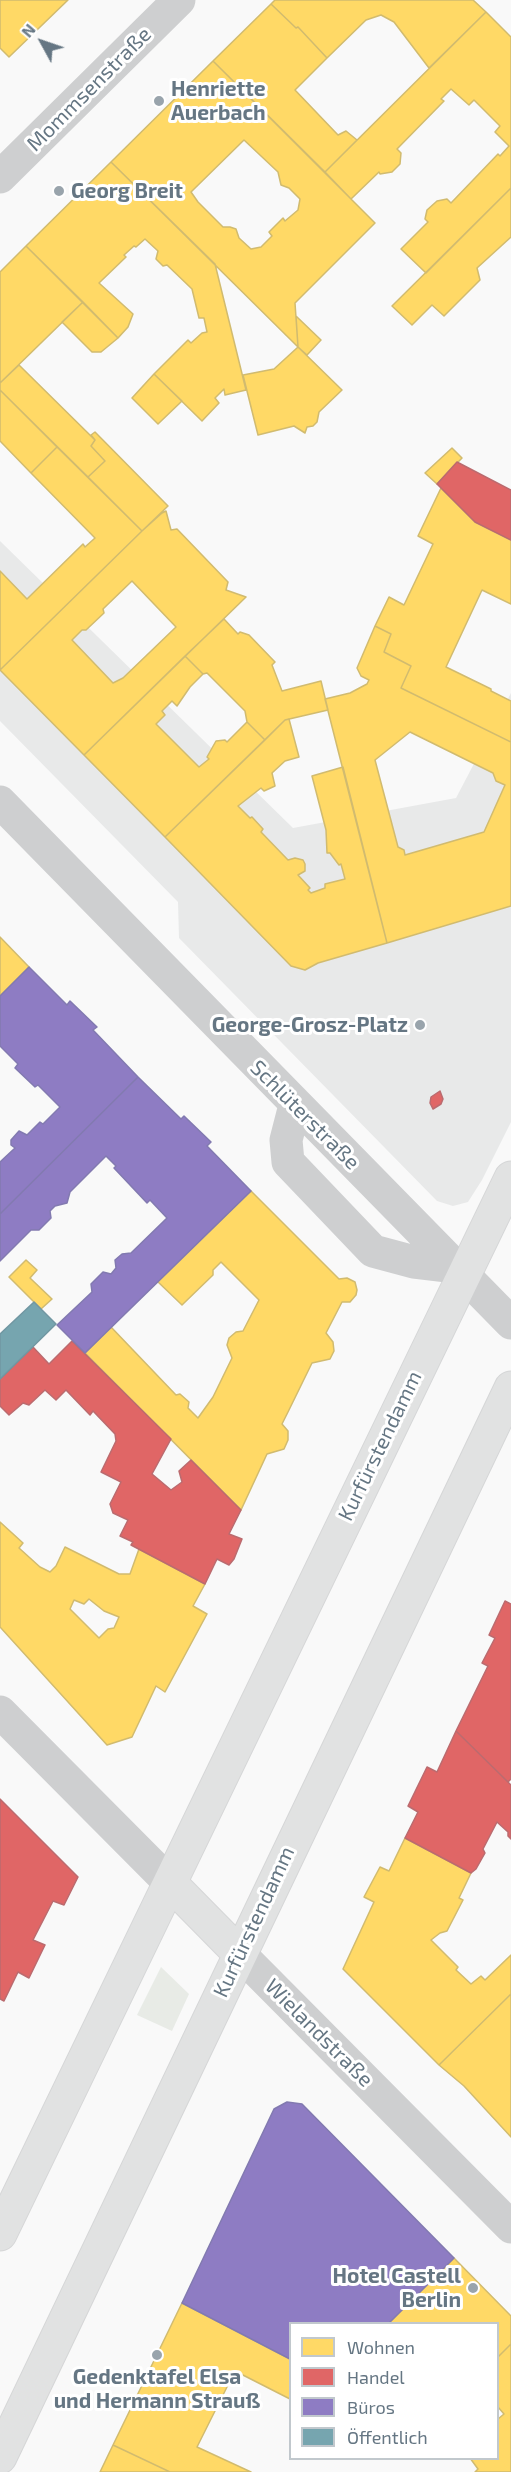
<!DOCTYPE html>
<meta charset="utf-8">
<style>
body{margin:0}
#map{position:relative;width:511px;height:2472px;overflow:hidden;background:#f9f9f9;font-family:"Exo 2",sans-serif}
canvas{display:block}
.legend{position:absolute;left:289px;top:2322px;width:210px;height:138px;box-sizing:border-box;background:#fff;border:2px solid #c1c8cd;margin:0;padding:8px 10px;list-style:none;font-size:18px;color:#657683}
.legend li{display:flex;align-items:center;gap:12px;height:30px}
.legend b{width:30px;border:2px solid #c1c8cd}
.north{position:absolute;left:12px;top:12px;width:60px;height:60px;-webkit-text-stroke:4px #fff;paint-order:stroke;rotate:310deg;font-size:16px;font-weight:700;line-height:24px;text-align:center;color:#657683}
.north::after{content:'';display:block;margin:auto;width:21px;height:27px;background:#657683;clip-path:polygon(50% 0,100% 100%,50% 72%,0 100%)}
</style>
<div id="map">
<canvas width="511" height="2472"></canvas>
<ul class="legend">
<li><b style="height:16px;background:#ffd966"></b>Wohnen</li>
<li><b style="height:16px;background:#e06666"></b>Handel</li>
<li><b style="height:16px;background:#8e7cc3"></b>Büros</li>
<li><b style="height:16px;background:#76a5af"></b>Öffentlich</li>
</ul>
<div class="north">N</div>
</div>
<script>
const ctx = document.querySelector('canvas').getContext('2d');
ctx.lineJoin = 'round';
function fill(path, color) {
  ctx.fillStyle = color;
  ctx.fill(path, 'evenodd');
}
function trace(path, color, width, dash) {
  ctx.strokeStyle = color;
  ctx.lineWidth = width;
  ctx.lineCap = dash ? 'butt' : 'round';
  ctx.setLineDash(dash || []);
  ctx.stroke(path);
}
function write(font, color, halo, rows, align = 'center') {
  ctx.font = font + ' "Exo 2",sans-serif';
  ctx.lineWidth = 6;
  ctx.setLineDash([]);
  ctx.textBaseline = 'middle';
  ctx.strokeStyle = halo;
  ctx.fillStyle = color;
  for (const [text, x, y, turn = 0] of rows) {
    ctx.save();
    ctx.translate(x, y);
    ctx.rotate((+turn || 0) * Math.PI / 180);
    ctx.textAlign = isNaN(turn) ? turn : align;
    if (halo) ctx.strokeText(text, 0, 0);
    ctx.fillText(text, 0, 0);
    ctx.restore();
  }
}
fill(new Path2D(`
 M0 541 293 828 456 798 511 693V1122L482 1180 468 1202 453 1206 437 1201 179 938 178 902 0 721Z`), '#e8e9e9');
fill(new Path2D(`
 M161 1967 189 1994 172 2031 137 2015Z`), '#e8ebe6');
const homes = new Path2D(`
 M0 0H68L9 57 0 48Z
 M275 0H473L486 12 429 68 394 22 381 15 366 20 327 58 298 27 296 28 271 4Z
 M271 4 296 28 298 27 327 58 295 90 338 135 346 131 357 140 325 172 213 61Z
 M486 12 511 37V188L426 273 401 249 428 222 425 219 427 210 437 201 447 199 451 203 498 154 500 156 509 146 495 132 500 126 474 100 469 105 451 89 441 99 444 101 397 149 401 153 400 164 392 172 380 174 379 172 351 199 325 172Z
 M213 61 375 223 295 303 298 347 111 162ZM244 140 278 172 281 185 289 188 300 199 298 210 285 221 283 218 269 232 272 236 261 247 251 249 239 238 236 229 230 227H223L198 202 191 192Z
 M111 162 215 264 246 390 225 395 224 389 215 398 219 403 202 421 154 374 188 340 191 343 202 333 207 332 204 318H199L192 289 167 265 163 266 156 259 158 251 145 239 136 247 134 246 124 255 126 257 99 283 133 314 128 327 118 338 26 246Z
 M511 188V237L477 268 480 280 444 316 432 305 412 325 392 306Z
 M26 246 83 302 0 383V272Z
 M83 302 118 338 101 352H92L62 322Z
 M296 316 321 340 307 355 298 347Z
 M298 347 342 390 319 412 317 422 313 426 307 427 305 433 294 426 258 435 243 375 274 369Z
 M19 365 95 440 91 446 105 461 88 477 0 390V383Z
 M154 374 182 401 158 424 132 398Z
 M0 390 57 447 31 473 0 441Z
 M95 432 168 506 142 531 88 477 105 461 91 446 95 440 91 435Z
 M57 447 142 531 0 670V571L27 599 83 544 85 547 95 538 31 473Z
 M452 448 462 458 437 484 425 473Z
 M441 488 475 522 511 540V604L482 590 446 667 491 689V691L511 701V742L401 688 411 666 384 652 391 634 375 626 389 597 404 605 433 544 418 536Z
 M166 511 171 530 177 529 228 582 226 590 246 597 84 755 0 670 142 531 162 513ZM132 581 176 627 123 678 113 683 72 640 82 630H86L104 613 103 609Z
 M224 619 238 634 240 632 249 635 275 662 272 665 282 691 321 681 328 710 285 720 265 740 247 722 245 711 207 673 203 674 185 656Z
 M375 626 391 634 384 652 411 666 401 688 511 742V906L387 943 325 699 350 693 367 684 369 680 361 676 357 668ZM410 732 493 773 496 781 505 785 484 832 405 855 404 850 398 847 375 760Z
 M185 656 203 674 190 687 177 706 172 701 162 711 165 715 156 724 199 767 209 759 207 757 216 741 225 740 227 742 247 722 265 740 165 837 84 755Z
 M289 719 299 757 285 761 272 773 275 786 264 791 261 788 238 806 250 818 252 817 263 829 261 832 288 860 295 858 303 860 305 864V871L298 875 310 888 308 890 311 893 325 888V884L345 879 341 864 339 865 330 853H327L326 830 312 776 343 767 387 943 318 963 305 970 291 966 165 837 285 720Z
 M0 937 29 967 0 996Z
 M251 1191 339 1279 347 1278 355 1282 357 1290 356 1295 350 1302H342L326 1333 333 1342 334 1351 330 1359 312 1363 288 1412 282 1424 288 1431V1440L284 1449 267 1454 241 1510 85 1353 111 1327 176 1395 180 1394 189 1402 188 1408 198 1418 213 1397 232 1358 227 1345 229 1338 236 1332 243 1331 259 1300 221 1262 213 1270V1275L182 1305 157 1281Z
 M26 1260 37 1270 30 1278 52 1299 41 1309 9 1277Z
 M0 1522 23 1543 19 1548 40 1567 50 1572 56 1566 65 1547 119 1574H130L139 1549 205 1584 193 1606 207 1614 165 1692 156 1686 132 1737 107 1745 0 1627ZM89 1599 104 1611 119 1617 114 1628 108 1629 99 1638 70 1609 74 1600 84 1604Z
 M405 1838 471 1873 459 1898 463 1900 447 1931 440 1933 431 1940 458 1967 456 1970 471 1984 481 1976 485 1980 511 1955V1994L439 2065 343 1969 374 1902 364 1897 380 1867 389 1871Z
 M511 1994V2137L464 2086 439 2065Z
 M454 2258 511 2316V2344L498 2357V2324H388Z
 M182 2303 290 2359V2399L235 2371 197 2447 251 2472H170L113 2445Z
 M511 2344V2472H475L478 2469 470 2458H498V2419L504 2414 498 2407V2357Z
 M113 2445 170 2472H100Z`);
fill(homes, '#ffd966');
trace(homes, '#d1bb6f', 1.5);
const shops = new Path2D(`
 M457 462 511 490V540L475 522 437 484Z
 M440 1091 443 1099 441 1104 433 1109 430 1103 431 1097Z
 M72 1341 171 1439 152 1474 171 1490 182 1482 179 1471 191 1460 241 1510 229 1534 242 1539 234 1559 229 1565 217 1559 205 1584 131 1545 133 1542 120 1536 128 1520 113 1513 110 1504 121 1482 101 1472 116 1441 115 1434 93 1411 90 1415 66 1390 56 1400 45 1390 29 1405 23 1403 9 1415 0 1406V1379L33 1347 49 1364Z
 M505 1601 511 1604V1779L508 1782 456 1731 488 1666 482 1663 495 1638 489 1635Z
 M456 1731 511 1785V1839L508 1836V1832L497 1822 483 1849 485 1853 476 1869 471 1873 405 1838 418 1812 408 1806 427 1767 437 1772Z
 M0 1799 78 1877 64 1905 53 1901 33 1940 45 1945 29 1978 18 1972 4 2001 0 1999Z`);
fill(shops, '#e06666');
trace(shops, '#bb6b6f', 1.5);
const offices = new Path2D(`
 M29 967 67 1005 70 1001 97 1027 93 1030 138 1077 0 1214V1162L15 1148 11 1145V1140L19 1131 27 1135 40 1122 43 1124 60 1107 38 1085 35 1087 15 1068 18 1064 0 1046V996Z
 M138 1077 181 1119 184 1116 211 1142 207 1146 251 1191 85 1353 57 1325 92 1292 91 1284 103 1272 111 1274 116 1268 115 1260 122 1254 131 1253 167 1218 150 1200 147 1203 114 1168 116 1166 106 1156 70 1192 67 1203 55 1206 50 1211 51 1218 39 1230H31L0 1261V1214Z
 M287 2102 302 2104 454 2258 388 2324H290V2359L182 2303 274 2109Z`);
fill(offices, '#8e7cc3');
trace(offices, '#827ab0', 1.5);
const public = new Path2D(`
 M34 1302 56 1324 0 1379V1334Z`);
fill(public, '#76a5af');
trace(public, '#7197a2', 1.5);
const major = new Path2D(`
 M170 1883 239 1953
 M0 2234 511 1178
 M0 2457 511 1388`);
trace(major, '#d5d6d7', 35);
trace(new Path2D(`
 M0 177 179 0
 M0 802 511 1323
 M295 1105 286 1140 288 1162 373 1251 414 1262 456 1267
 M0 1712 170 1883
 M239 1953 511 2227`), '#cecfd0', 33);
trace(major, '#e1e2e2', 33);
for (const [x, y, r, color] of [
 [159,101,6,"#99a4ac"],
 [59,191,6,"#99a4ac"],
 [420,1025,6,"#99a4ac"],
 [473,2288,6,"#99a4ac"],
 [157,2355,6,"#99a4ac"]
]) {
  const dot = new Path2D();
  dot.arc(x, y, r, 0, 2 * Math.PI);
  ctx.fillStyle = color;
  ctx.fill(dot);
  trace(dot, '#fff', 2);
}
write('21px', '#657683', '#fff', [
 ["Mommsenstraße",89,89,-45],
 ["Schlüterstraße",305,1115,45],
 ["Kurfürstendamm",380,1446,-64],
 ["Kurfürstendamm",254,1922,-65],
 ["Wielandstraße",319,2033,45]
]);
write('bold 21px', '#657683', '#fff', [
 ["Henriette",171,89],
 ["Auerbach",171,113],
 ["Georg Breit",71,191],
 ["George-Grosz-Platz",408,1025,"right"],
 ["Hotel Castell",461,2276,"right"],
 ["Berlin",461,2300,"right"],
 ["Gedenktafel Elsa",157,2377,"center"],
 ["und Hermann Strauß",157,2401,"center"]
], 'left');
</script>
